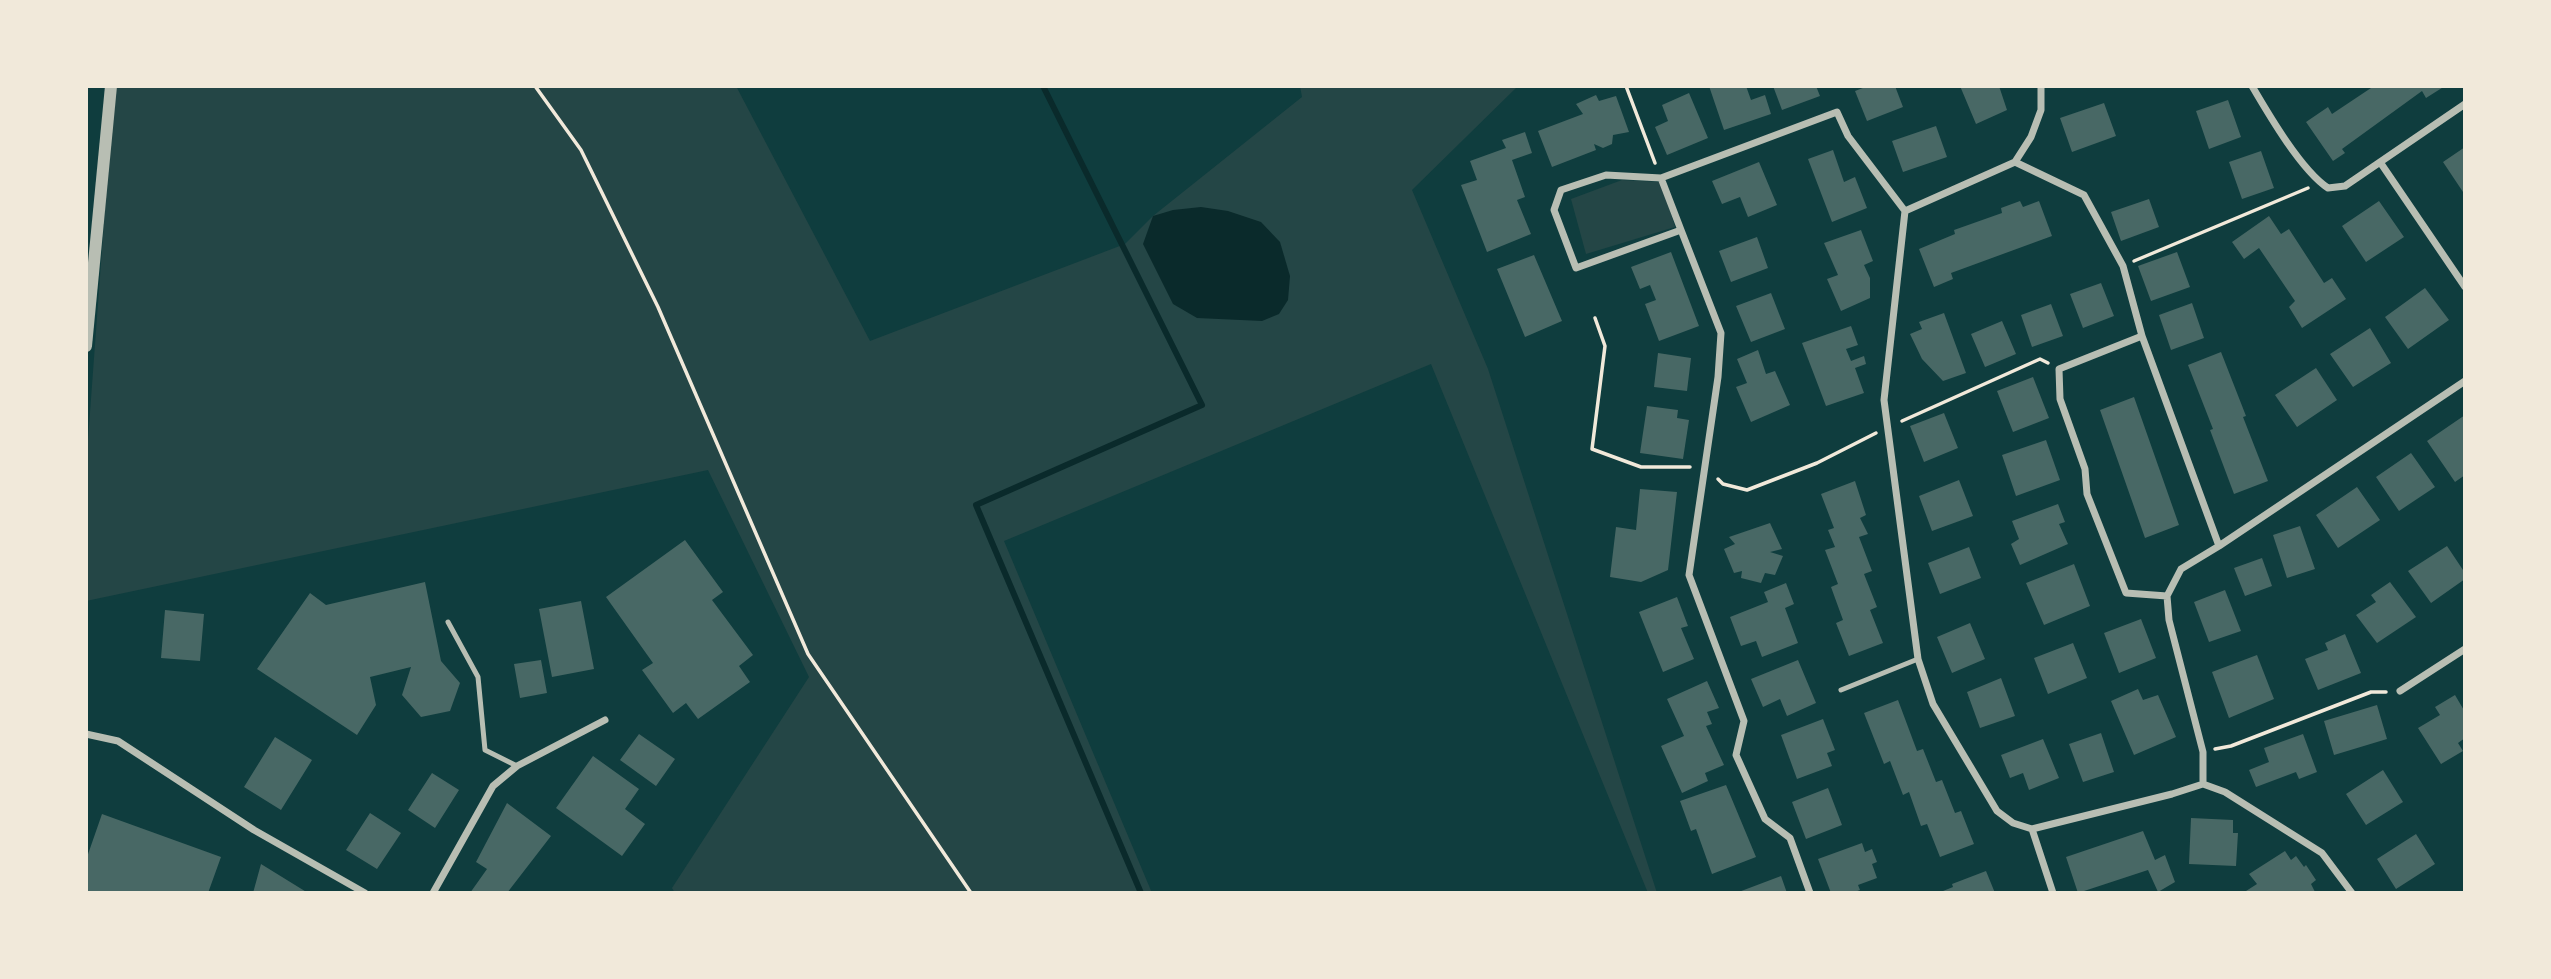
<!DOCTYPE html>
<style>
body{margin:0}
#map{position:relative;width:2551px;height:979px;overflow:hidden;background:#0f3d3e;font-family:"Source Sans 3",sans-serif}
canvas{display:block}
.frame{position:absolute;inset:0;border:88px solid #f1e9da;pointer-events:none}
</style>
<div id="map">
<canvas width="2551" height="979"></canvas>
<div class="frame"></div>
</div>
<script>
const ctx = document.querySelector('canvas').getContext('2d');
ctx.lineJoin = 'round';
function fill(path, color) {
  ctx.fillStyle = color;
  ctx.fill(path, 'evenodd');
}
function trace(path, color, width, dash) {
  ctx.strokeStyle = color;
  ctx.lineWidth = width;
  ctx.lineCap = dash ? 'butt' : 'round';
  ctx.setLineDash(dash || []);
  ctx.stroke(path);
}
fill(new Path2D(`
 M114 86H736L870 341 1125 244 1153 216 1302 97 1300 86H1518L1412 190 1488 369 1657 893H1648L1431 364 1004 541 1152 893H675L672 888 809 677 708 470 86 601V467Z
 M1622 180 1661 182 1675 227 1586 254 1571 199Z`), '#244646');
fill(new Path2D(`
 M1201 207 1228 211 1261 222 1280 242 1290 276 1288 300 1279 314 1262 321 1197 318 1173 304 1143 244 1153 216 1173 210Z`), '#0a2a2b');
trace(new Path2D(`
 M1043 86 1202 405 976 505 1141 893`), '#0a2a2b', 6);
fill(new Path2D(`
 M1709 86H1746L1751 100 1765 95 1771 114 1724 130Z
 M1773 86H1816L1820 96 1782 110Z
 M1868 86H1895L1903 107 1867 121 1855 91Z
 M1960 86H1999L2007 110 1976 124Z
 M2374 86H2445L2426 98 2422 91 2342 149 2345 153 2333 161 2306 122 2328 107 2332 114Z
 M1689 93 1708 138 1667 155 1655 127 1668 121 1662 105Z
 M1596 95 1599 101 1616 96 1629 132 1613 135 1612 144 1603 148 1594 144 1596 150 1552 167 1538 131 1583 114 1576 104Z
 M2228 100 2241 137 2209 149 2196 111Z
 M2104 103 2116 136 2072 152 2060 118Z
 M1936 126 1947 157 1903 172 1892 141Z
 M1525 132 1532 153 1512 160 1525 197 1517 200 1531 234 1487 252 1461 185 1477 180 1470 161 1506 148 1502 140Z
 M2465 147V195L2443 162Z
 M1833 150 1844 182 1855 177 1867 208 1832 222 1808 159Z
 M2261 151 2274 188 2242 199 2229 162Z
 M1759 162 1777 205 1748 217 1740 197 1722 204 1712 181Z
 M2149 199 2159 227 2121 241 2111 212Z
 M2020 201 2023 207 2039 201 2052 236 1951 273 1953 279 1934 287 1919 249 1955 234 1954 230 2002 213 2001 208Z
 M2379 201 2404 237 2366 262 2342 226Z
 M2269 216 2281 234 2289 229 2324 283 2332 278 2346 299 2302 328 2289 307 2295 301 2259 248 2244 259 2232 242Z
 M1861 230 1873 261 1864 265 1870 278V298L1841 311 1827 279 1838 275 1824 243Z
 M1757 237 1768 268 1731 282 1719 251Z
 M1671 252 1699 326 1659 341 1645 304 1656 300 1650 285 1640 289 1631 267Z
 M2177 252 2190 287 2151 301 2138 266Z
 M1534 255 1562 321 1525 337 1497 269Z
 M2101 283 2114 316 2083 328 2070 294Z
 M2425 288 2449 320 2408 349 2385 317Z
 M1771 293 1785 329 1751 342 1736 306Z
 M2192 303 2204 338 2171 350 2159 315Z
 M2051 304 2063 336 2032 347 2021 315Z
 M1944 313 1966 373 1943 381 1922 359 1910 334 1922 329 1919 322Z
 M2002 321 2016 354 1985 367 1971 334Z
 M1851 326 1858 345 1846 349 1851 361 1864 356 1866 364 1855 368 1864 393 1826 406 1802 343Z
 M2370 328 2391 363 2353 387 2330 354Z
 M1758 350 1766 374 1775 371 1790 405 1751 422 1736 387 1747 383 1737 359Z
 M2221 352 2246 416 2243 417 2268 481 2234 494 2210 430 2213 429 2188 365Z
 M1658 353 1691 358 1687 391 1654 387Z
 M2316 368 2337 400 2297 427 2275 395Z
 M2033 377 2049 418 2013 432 1997 391Z
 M2134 397 2179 525 2145 538 2100 410Z
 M1647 406 1678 410 1677 418 1689 420 1683 459 1640 453Z
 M1944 413 1958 448 1924 462 1910 426Z
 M2465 415V475L2455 482 2427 441Z
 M2046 440 2060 480 2016 496 2002 455Z
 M2411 453 2435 487 2399 511 2376 477Z
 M1959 480 1973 516 1932 531 1919 496Z
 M1855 481 1866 515 1860 518 1868 534 1859 537 1872 571 1864 574 1877 607 1870 610 1883 643 1849 656 1836 623 1843 620 1831 587 1838 584 1825 550 1835 547 1828 530 1834 528 1821 494Z
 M2357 487 2380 520 2338 548 2316 515Z
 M1640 489 1677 492 1668 570 1641 582 1610 577 1616 527 1636 530Z
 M2058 504 2065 522 2059 524 2068 544 2020 565 2011 544 2019 539 2012 521Z
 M1770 523 1782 549 1770 552 1783 556 1775 575 1765 573 1761 583 1741 578 1742 571 1734 573 1724 549 1735 544 1729 537Z
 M2300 526 2315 569 2287 578 2273 535Z
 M685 540 723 592 712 600 753 655 739 666 750 682 698 719 686 703 673 713 642 670 653 663 606 597Z
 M2447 546 2465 573V579L2431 603 2408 571Z
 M1969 547 1981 578 1940 594 1928 563Z
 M2262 558 2272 586 2245 596 2234 568Z
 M2074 564 2090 606 2044 625 2026 583Z
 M425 582 441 661 460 683 450 711 421 717 402 695 411 667 370 677 376 705 357 735 257 669 310 593 326 605Z
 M2390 582 2416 617 2377 643 2356 615 2376 602 2371 595Z
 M1786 583 1794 604 1785 608 1798 643 1762 657 1756 641 1741 646 1730 617 1768 602 1764 592Z
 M2225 590 2241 631 2209 642 2194 602Z
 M1677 597 1688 626 1681 628 1694 659 1663 672 1639 612Z
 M581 601 594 669 552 677 539 609Z
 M165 610 204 614 200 661 161 658Z
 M2141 619 2156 658 2119 673 2104 633Z
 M1970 623 1985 659 1952 673 1937 637Z
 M2345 634 2361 673 2318 690 2305 659 2328 650 2325 643Z
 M2073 643 2087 678 2048 694 2034 658Z
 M2257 655 2274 699 2229 718 2212 672Z
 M541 660 547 693 520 698 514 664Z
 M1798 660 1816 703 1787 716 1780 699 1763 707 1751 679Z
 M2001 678 2015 716 1980 728 1967 692Z
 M1707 681 1719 708 1707 712 1712 724 1706 726 1724 765 1705 773 1708 781 1682 793 1661 746 1684 736 1667 699Z
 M2138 689 2143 700 2158 695 2176 737 2134 755 2111 701Z
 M2455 695 2465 712V738L2458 743 2463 751 2441 764 2418 728 2440 715 2435 707Z
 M1898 700 1917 751 1923 749 1936 782 1942 780 1955 813 1961 811 1974 844 1940 857 1927 824 1921 826 1909 792 1903 795 1890 761 1884 764 1864 713Z
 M2377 705 2387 739 2334 755 2324 721Z
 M1823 719 1835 750 1827 753 1832 766 1797 779 1781 735Z
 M2101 733 2114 772 2083 782 2069 744Z
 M639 734 675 759 656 786 620 760Z
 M2303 734 2317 772 2299 779 2296 772 2256 787 2249 770 2269 762 2264 748Z
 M275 737 312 760 281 810 244 787Z
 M2043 739 2059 778 2029 790 2023 773 2010 778 2001 755Z
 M593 756 639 789 625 809 645 824 622 856 556 808Z
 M2383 770 2403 802 2366 825 2346 794Z
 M432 773 459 790 435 828 408 810Z
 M1726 785 1756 857 1712 874 1696 829 1691 831 1680 801Z
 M1828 788 1842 825 1806 839 1792 802Z
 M507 803 551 836 507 893H470L487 869 476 862Z
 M370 813 401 833 377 869 346 850Z
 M102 814 221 857 208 893H86V860Z
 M2191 818 2233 820V833H2238L2236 866 2189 864Z
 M2143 831 2155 860 2165 855 2175 882 2158 892 2148 870 2078 893 2066 857Z
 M2416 834 2435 864 2396 889 2377 859Z
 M1862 843 1865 852 1872 849 1877 862 1872 864 1877 878 1858 885 1860 890 1852 893H1831L1818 859Z
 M2285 851 2291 860 2296 856 2304 867 2306 865 2316 880 2311 884 2315 892 2248 893 2246 891 2257 884 2249 874Z
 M261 864 308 893H253Z
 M1986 871 1995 893H1938L1953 887 1952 884Z
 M1781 876 1787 893H1736Z`), '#486865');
trace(new Path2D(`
 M535 86 581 150 658 307 808 654 971 893
 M1626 86 1655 163
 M2134 261 2308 188
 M1595 318 1605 346 1592 449 1641 467H1690
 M1902 421 2040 359 2048 363
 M1718 479 1723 484 1747 490 1817 463 1876 433
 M2215 749 2231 746 2371 692H2386`), '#f1e9da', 3.5);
trace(new Path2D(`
 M448 622 478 677 485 750 517 766
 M1841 690 1918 659`), '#b8beb3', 5);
trace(new Path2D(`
 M2041 86V110L2031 137 2015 162 1905 211 1884 400 1918 659 1933 704 1997 811 2013 823 2032 829 2172 794 2203 784 2225 792 2322 853 2352 893
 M2252 86C2269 115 2301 170 2328 188L2345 186 2465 104
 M2015 162 2084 195 2123 266 2142 336 2059 369 2060 399 2085 469 2087 494 2126 593 2167 596
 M2380 162 2465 287
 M1661 178 1681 230 1576 268 1554 210 1561 190 1606 175 1661 178 1837 112 1848 136 1905 211
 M1681 230 1721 333 1718 377 1689 575 1744 721 1736 755 1765 819 1790 838 1810 893
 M2142 336 2219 546
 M2400 691 2465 649
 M86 734 118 741 254 830 365 893
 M2203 784V752L2169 620 2167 596 2181 569 2219 546 2465 381
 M2032 829 2053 893
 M433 893 493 786 517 766 605 720`), '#b8beb3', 7);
trace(new Path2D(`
 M86 346 111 86`), '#b8beb3', 12);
</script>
